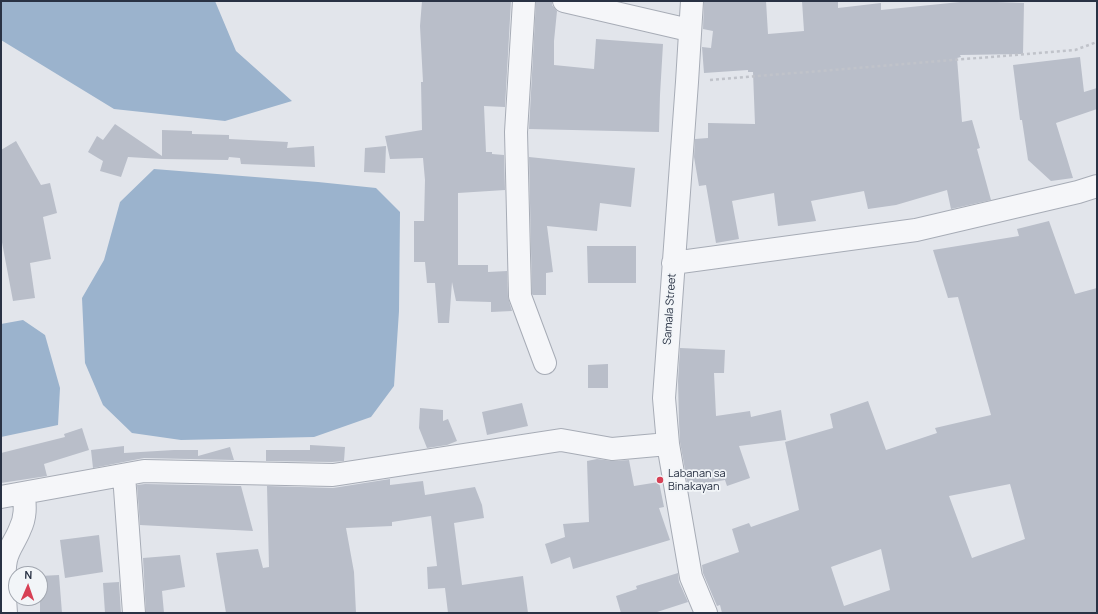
<!DOCTYPE html>
<style>
body{margin:0}
#map{position:relative;width:1098px;height:614px;overflow:hidden;background:#e2e5eb;font-family:Manrope,sans-serif}
canvas{display:block}
.frame{position:absolute;inset:0;border:2px solid #293244;pointer-events:none}
.north{position:absolute;left:8px;top:566px;width:40px;height:40px;box-sizing:border-box;background:#f2f5f8;border:1px solid #a2a7b0;border-radius:50%;rotate:2deg;font-size:11px;font-weight:700;line-height:16px;text-align:center;color:#293244}
.north::after{content:'';display:block;margin:auto;width:14px;height:18px;background:#d74055;clip-path:polygon(50% 0,100% 100%,50% 72%,0 100%)}
</style>
<div id="map">
<canvas width="1098" height="614"></canvas>
<div class="frame"></div>
<div class="north">N</div>
</div>
<script>
const ctx = document.querySelector('canvas').getContext('2d');
ctx.lineJoin = 'round';
function fill(path, color) {
  ctx.fillStyle = color;
  ctx.fill(path, 'evenodd');
}
function trace(path, color, width, dash) {
  ctx.strokeStyle = color;
  ctx.lineWidth = width;
  ctx.lineCap = dash ? 'butt' : 'round';
  ctx.setLineDash(dash || []);
  ctx.stroke(path);
}
function write(font, color, halo, rows, align = 'center') {
  ctx.font = font + ' Manrope,sans-serif';
  ctx.lineWidth = 3.5;
  ctx.setLineDash([]);
  ctx.textBaseline = 'middle';
  ctx.strokeStyle = halo;
  ctx.fillStyle = color;
  for (const [text, x, y, turn = 0] of rows) {
    ctx.save();
    ctx.translate(x, y);
    ctx.rotate((+turn || 0) * Math.PI / 180);
    ctx.textAlign = isNaN(turn) ? turn : align;
    if (halo) ctx.strokeText(text, 0, 0);
    ctx.fillText(text, 0, 0);
    ctx.restore();
  }
}
fill(new Path2D(`
 M1 1H215L236 51 292 101 225 121 114 109 1 40Z
 M154 169 318 182 376 188 400 212 399 311 394 386 371 417 314 437 181 440 132 433 103 405 85 363 82 298 104 260 120 202Z
 M23 320 45 335 60 388 58 425 1 437V324Z`), '#9bb3cd');
fill(new Path2D(`
 M422 1H511L505 107 484 106 486 152H492V154L504 155 505 190 458 193V265H488V272L507 271 508 297 512 311 491 312V302L456 301 452 282 449 323H438L435 283H427L425 262H414V221H424L425 180 423 158 390 159 385 136 422 130 421 82H423L420 26Z
 M536 1H552V5L557 11 554 41V65L594 69 596 39 663 44 660 95 659 132 529 129Z
 M704 1H766L768 34 804 31 802 1H838V8L881 3V10L970 1 1024 3 1023 54 960 55 961 57 957 58 962 122 972 120 980 148 977 149 991 200 951 209 947 190 896 205 868 209 864 191 811 201 816 221 778 226 774 193 732 201 739 239 716 243 706 185 699 186 694 157 695 139 708 138V123L755 124 753 72H748V70L704 73 702 47 711 48 713 31 703 29Z
 M1080 57 1084 92 1097 88V109L1056 123 1073 178 1051 181 1028 160 1022 120H1020L1013 65Z
 M115 124 162 156V130L192 131V134L229 135V139L288 142 287 148 314 146 315 167 241 164 240 158 229 157 228 160 162 159 128 157 121 177 100 171 103 161 88 152 97 136 103 140Z
 M16 141 41 185 50 183 57 213 43 217 51 259 30 263 35 298 13 301 1 237V150Z
 M386 146 385 173 364 172 365 148Z
 M529 157 635 168 631 207 600 203 597 231 547 226 553 272 546 273V295H533L532 294Z
 M1049 221 1075 294 1097 288V613H722L720 605 717 606 703 573 702 565 739 552 732 529 749 523 751 527 799 510 785 442 833 428 830 414 868 401 886 450 937 433 935 428 991 415 958 297 948 298 933 250 1019 236 1017 229ZM1010 484 1025 539 972 558 949 496ZM881 549 890 590 844 606 831 567Z
 M587 246H636V283H588Z
 M680 348 725 350 724 373H714L716 416 750 411 751 417 781 410 786 440 739 446 750 478 727 486 725 480 688 486 680 442 679 422 678 381Z
 M608 364V388H588V365Z
 M522 403 528 426 487 435 482 412Z
 M420 408 443 410V421L448 419 457 441 447 445 427 448 419 428Z
 M82 428 89 450 44 464 47 476 1 483V453L65 437 64 434Z
 M310 445 345 447 344 461 332 462 266 461V450H310Z
 M124 446V453L174 450H198V456L230 447 234 460 144 458 93 468 91 450Z
 M597 459 613 461 629 460 634 486 659 482 664 507 659 508 670 540 573 569 570 557 551 564 545 544 565 537 563 524 589 522 587 461Z
 M390 479V485L423 481 425 495 475 487 482 505 484 518 454 523 462 585 523 576 528 613H448L445 588 428 589 427 567 437 566 431 516 392 522V526L346 528 354 572 356 613H226L216 553 258 549 263 568 269 567 267 486 333 488Z
 M145 484 241 486 253 531 140 525 137 485Z
 M99 535 103 572 65 578 60 540Z
 M180 555 185 587 162 591 164 613H146L143 558Z
 M678 573 679 582 688 602 654 613H621L616 596 637 589 636 586Z
 M59 575 62 613H40V576Z
 M119 582 121 613H105L103 583Z`), '#b9bec9');
const minor = new Path2D(`
 M524 1 516 132 520 296 545 363
 M564 1 689 30
 M692 1 687 82 664 398 668 444 691 577 706 613
 M673 263 916 230 1078 192 1097 186
 M124 475 134 613
 M1 497 144 471 333 475 561 440 612 449 668 444
 M6 613C5 599 3 574 6 560 8 549 16 540 20 529 26 517 25 506 24 493`);
trace(minor, '#a7acb6', 24);
trace(new Path2D(`
 M710 80 1075 50 1097 42`), '#c0c3ca', 2.5, [3, 3]);
trace(minor, '#f5f6f9', 22);
for (const [x, y, r, color] of [
 [660,480,4,"#d74055"]
]) {
  const dot = new Path2D();
  dot.arc(x, y, r, 0, 2 * Math.PI);
  ctx.fillStyle = color;
  ctx.fill(dot);
  trace(dot, '#f2f5f8', 1.5);
}
write('11px', '#293244', '#f2f5f8', [
 ["Samala Street",670,309,-86]
]);
write('11px', '#293244', '#f2f5f8', [
 ["Labanan sa",668,474],
 ["Binakayan",668,487]
], 'left');
</script>
